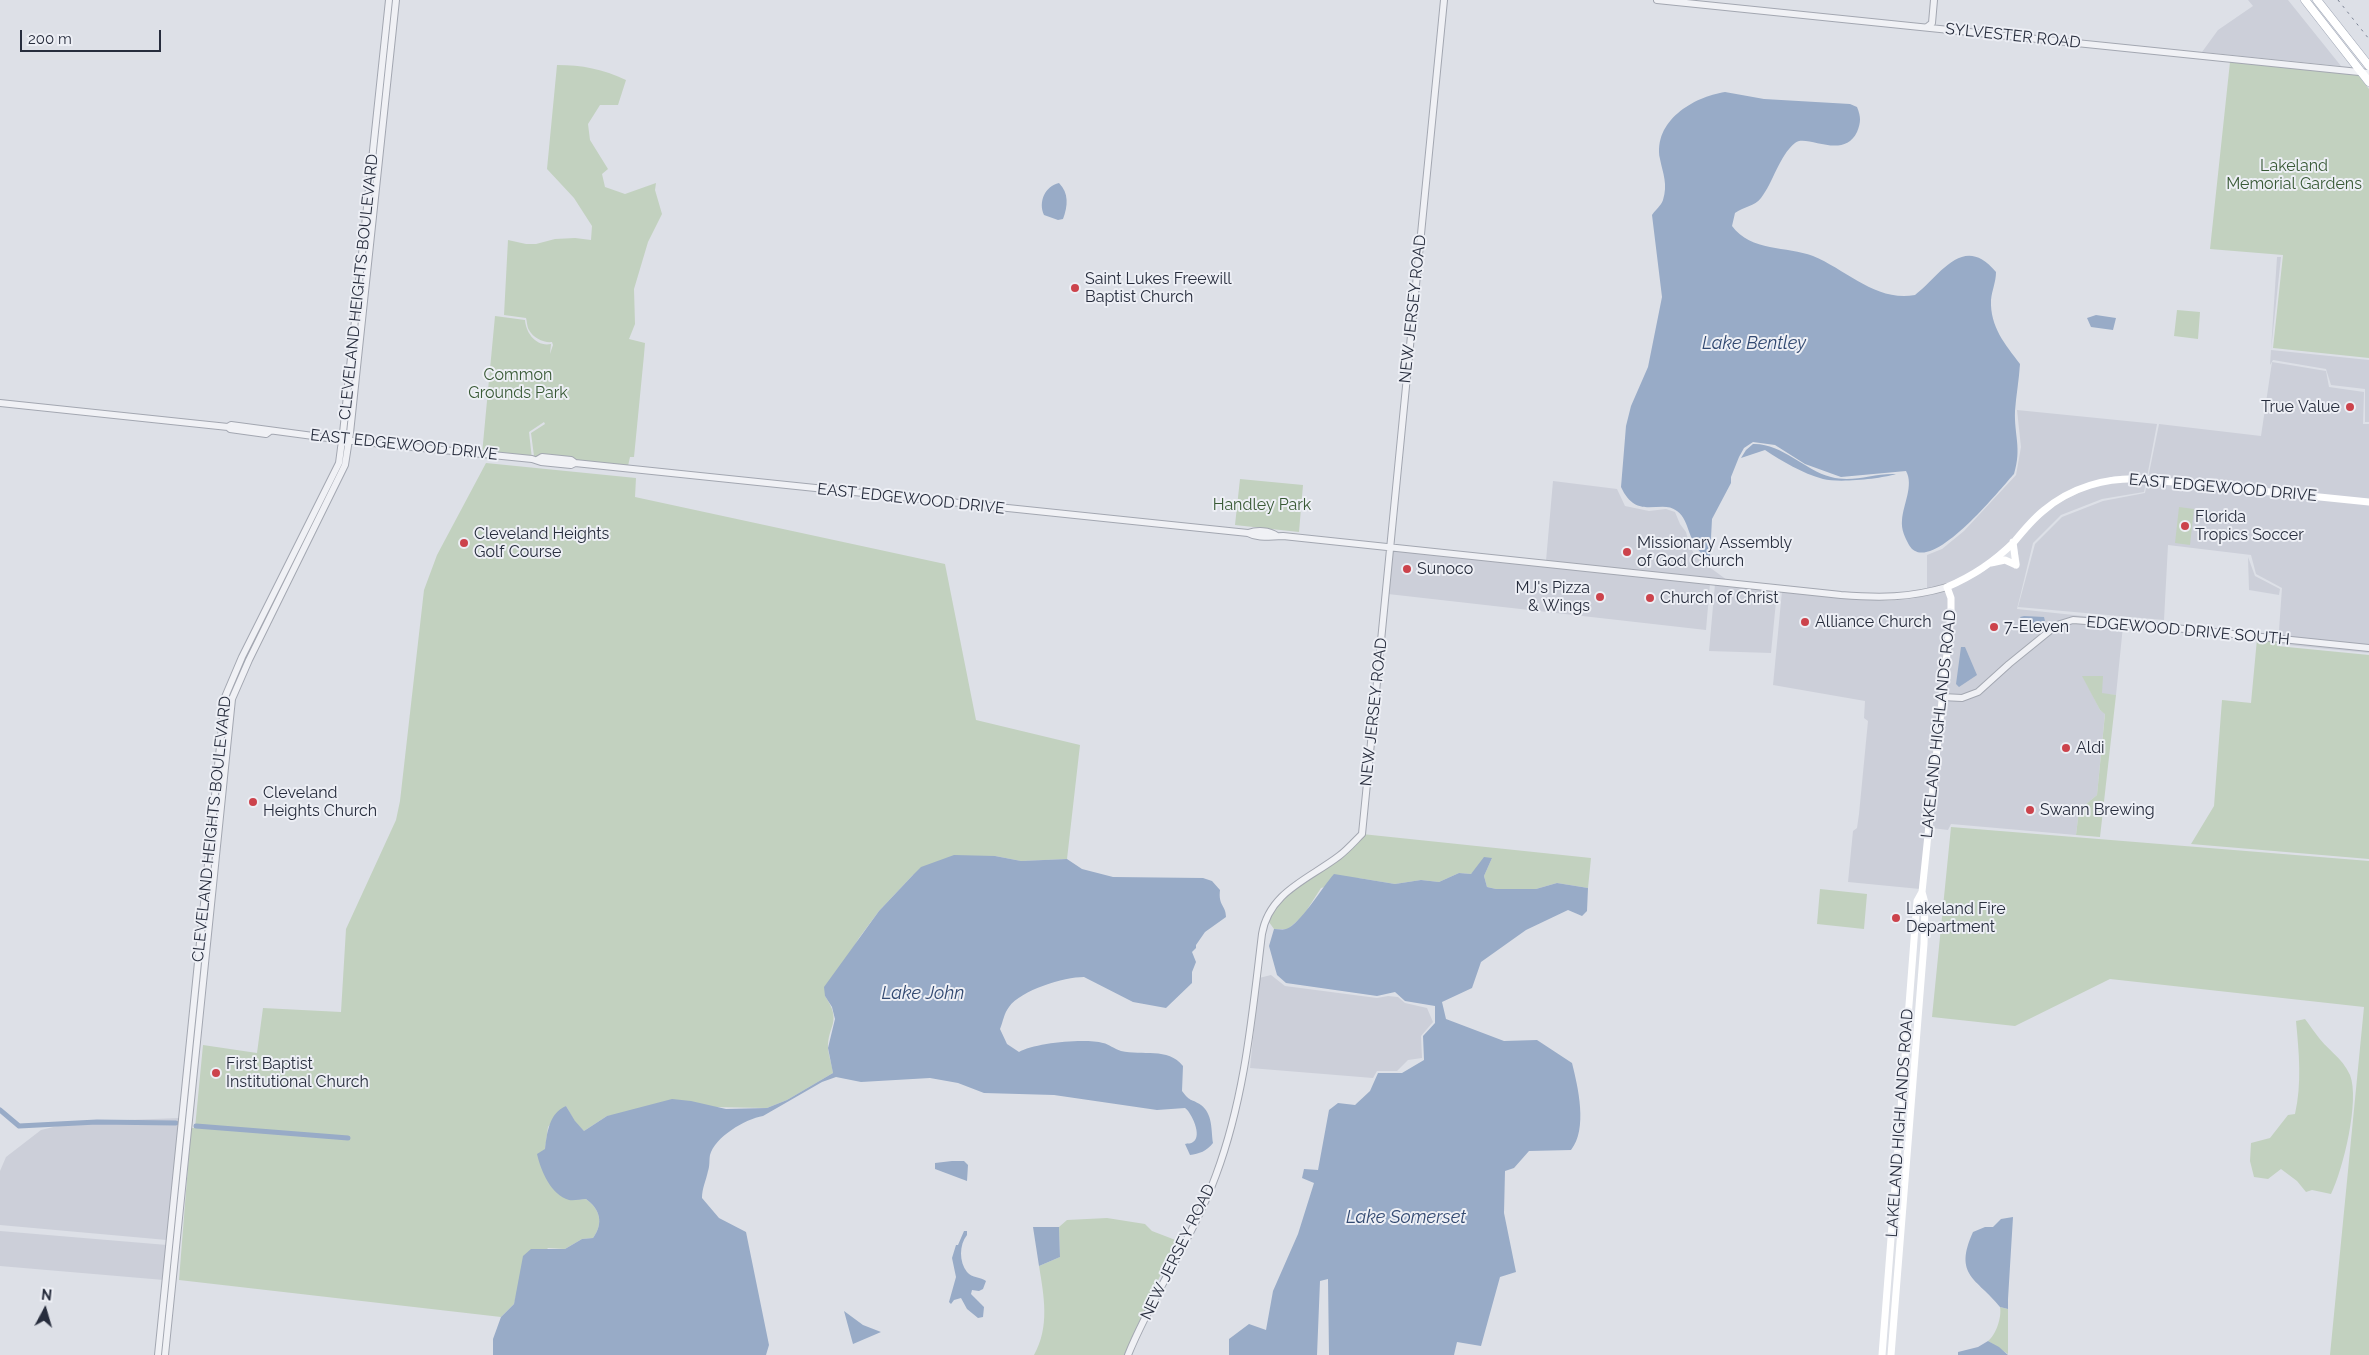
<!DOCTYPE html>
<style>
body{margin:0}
#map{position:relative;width:2369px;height:1355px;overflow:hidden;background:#dde0e7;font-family:Raleway,sans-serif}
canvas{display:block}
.north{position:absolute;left:20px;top:1285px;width:50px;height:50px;-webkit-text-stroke:4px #edeff5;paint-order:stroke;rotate:6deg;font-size:14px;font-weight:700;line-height:20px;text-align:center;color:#272d3d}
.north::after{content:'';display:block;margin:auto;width:18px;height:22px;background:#272d3d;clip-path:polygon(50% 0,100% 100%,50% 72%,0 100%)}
.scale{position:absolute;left:20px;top:30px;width:141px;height:22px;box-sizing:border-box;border:2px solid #272d3d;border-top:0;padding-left:6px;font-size:15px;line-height:18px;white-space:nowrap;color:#272d3d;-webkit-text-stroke:4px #edeff5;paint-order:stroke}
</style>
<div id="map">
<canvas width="2369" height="1355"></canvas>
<div class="north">N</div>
<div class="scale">200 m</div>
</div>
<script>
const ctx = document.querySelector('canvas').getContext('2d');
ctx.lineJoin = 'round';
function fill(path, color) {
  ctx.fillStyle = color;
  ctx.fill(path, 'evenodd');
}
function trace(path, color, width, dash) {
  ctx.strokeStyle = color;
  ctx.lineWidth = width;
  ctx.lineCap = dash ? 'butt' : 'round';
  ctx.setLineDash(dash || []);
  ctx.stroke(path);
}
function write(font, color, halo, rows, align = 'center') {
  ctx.font = font + ' Raleway,sans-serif';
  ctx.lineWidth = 4;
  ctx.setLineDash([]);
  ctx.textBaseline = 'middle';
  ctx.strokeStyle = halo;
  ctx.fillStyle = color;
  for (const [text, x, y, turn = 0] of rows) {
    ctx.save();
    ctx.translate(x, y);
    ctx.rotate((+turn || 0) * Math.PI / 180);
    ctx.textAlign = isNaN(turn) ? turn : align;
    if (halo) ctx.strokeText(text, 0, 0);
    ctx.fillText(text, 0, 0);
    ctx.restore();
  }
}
fill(new Path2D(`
 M2248 0H2288L2341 66 2202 52 2218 30 2253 6Z
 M2277 257H2281L2271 350 2369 360V422H2365V389L2331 385 2326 369 2273 360 2270 365Z
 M2272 362 2326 371 2329 387 2364 392 2363 424H2369V653L2278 644 2282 588 2256 574 2251 555 2168 545 2164 620 2018 607 2035 544 2062 517 2103 501 2145 493 2159 424 2261 436Z
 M2017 410 2157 424 2147 477 2115 476 2072 489 1978 569 1947 584 1927 590V555L1942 549 1964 531 2016 475 2021 447Z
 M1553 481 1617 489 1625 506 1649 511 1666 509 1675 512 1680 524 1686 532 1690 547 1697 558 1727 580 1546 561Z
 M2116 482H2146L2144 492 2102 499 2061 515 2033 543 2017 609 2159 624 2081 617 2066 619 1976 689 1962 695 1945 694 1951 588 1980 574 1992 565 2005 563 2017 568 2020 564 2016 543 2033 524 2058 503 2088 488Z
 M1393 551 1710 583 1706 630 1388 594Z
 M2248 557 2255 576 2280 589 2279 595 2249 590Z
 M1715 584 1777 591 1771 653 1709 651Z
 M1946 590 1949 598 1948 615 1920 889 1848 882 1853 831 1857 828 1859 814 1868 721 1864 718 1865 701 1773 685 1782 591 1888 601 1911 599Z
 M2073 623 2123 626 2116 695 2102 694V676H2083L2100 710 2105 713 2097 795 2079 810 2076 835 1951 824 1948 830 1932 828 1925 889 1945 700H1962L1979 694 2058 628Z
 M1271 975 1285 986 1377 998 1388 996 1398 997 1405 1003 1427 1008 1433 1022 1421 1036 1422 1058 1408 1060 1397 1071H1377L1373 1078 1250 1068 1259 978Z
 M180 1118 167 1240 0 1225V1171L6 1157 41 1130 74 1122Z
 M0 1231 167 1245 164 1280 0 1266Z`), '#cccfd9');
fill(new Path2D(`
 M2230 62 2358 75 2369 89V358L2273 348 2283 255 2210 249Z
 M557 65C582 65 603 69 626 80L618 105H600L588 124 590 140 608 169 602 174 605 187 625 194 656 183 655 190 662 214 648 242 634 289 635 324 629 339 645 343 644 355 634 457H630L628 466 534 456 531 433 545 424 544 422 529 432 532 459 482 454 495 316 525 320C526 333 536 347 551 344L550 354 553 345 552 342C544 343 533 338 529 330 527 327 527 321 526 318L504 315 508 240 526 244H536L555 239 575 238 591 240 592 226 574 198 547 169Z
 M2177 310 2200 312 2198 339 2174 336Z
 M486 463 636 478 635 497 945 564 976 720 1080 745 1067 859 1021 861 995 856 913 875 879 911 859 938 825 996C843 1023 827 1025 828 1049 829 1057 832 1065 833 1073L787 1100 767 1108 714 1107 607 1116 584 1131 575 1122 566 1106 548 1127 545 1150 570 1200 586 1199C600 1209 604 1223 593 1238L582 1239 565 1249 548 1248 520 1281 514 1304 501 1317 179 1280 191 1128H195L203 1045 257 1053 263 1008 341 1012 346 929 396 820 400 801 424 590 437 555Z
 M1240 479 1303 485 1299 532 1235 525Z
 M2179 507 2194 509 2190 545 2175 543Z
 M2257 639 2276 641 2277 646 2369 655V859L2191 844 2214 806 2222 700 2251 703Z
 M2082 676H2103L2102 693 2116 695 2100 837 2076 835 2079 810 2097 795 2105 714 2100 710Z
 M1951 827 2369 861V1355H2330L2364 1007 2110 979 2015 1026 1932 1017Z
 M1362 834 1591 858 1588 888 1557 883 1536 889H1496L1487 887 1484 876 1492 858 1471 874 1459 873 1439 882 1421 880 1395 884 1358 878 1321 888 1303 916 1288 929H1274L1266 918 1275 903 1335 859Z
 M1820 889 1867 894 1864 929 1817 924Z
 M2305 1019C2309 1024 2312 1029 2316 1034 2326 1049 2342 1057 2350 1075 2360 1100 2343 1170 2331 1194L2312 1190 2306 1192 2297 1181 2281 1169 2268 1179 2254 1177 2250 1161 2251 1143 2270 1138 2288 1115 2295 1114C2302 1083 2299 1053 2296 1021Z
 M1107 1218 1145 1224 1152 1231 1178 1241 1160 1276 1124 1355H1034C1050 1327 1044 1296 1039 1266L1060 1257 1059 1227 1067 1220Z
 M2000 1307 2008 1309V1354L1988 1341C1996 1335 2002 1317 2000 1307Z`), '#c2d1bf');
fill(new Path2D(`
 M1725 92 1764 99 1850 104 1857 107C1861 117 1861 122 1857 132 1843 161 1806 133 1795 143 1779 156 1773 183 1761 198 1755 206 1743 207 1735 213L1732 226C1751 252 1787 246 1813 256 1847 270 1876 302 1915 295 1940 276 1963 232 1996 272 1996 282 1992 290 1991 300 1990 327 2005 344 2020 364 2019 380 2016 396 2015 411 2014 435 2022 448 2014 474 2000 489 1929 579 1909 545 1905 537 1901 530 1902 520 1903 505 1914 485 1906 471L1841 477 1805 464 1775 445 1753 442 1744 448 1739 457 1731 477V483L1712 519 1710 557 1708 559C1686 543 1691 521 1677 511 1661 498 1637 522 1621 487L1626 426 1631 406 1648 367 1662 297 1652 215C1655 210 1661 206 1663 200 1668 184 1663 174 1660 159 1653 121 1693 97 1725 92Z
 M1059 183C1069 193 1068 206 1063 219L1058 220 1044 215C1038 202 1045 186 1059 183Z
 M2096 315 2116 318 2113 330 2091 327 2087 318Z
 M1753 444C1782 443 1804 470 1831 477 1854 483 1873 473 1896 474 1880 479 1839 483 1823 479 1802 473 1783 462 1765 450L1741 458 1746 450Z
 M2024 616 2044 617 2045 621 2031 633 2020 617Z
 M1961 647H1965L1977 675 1959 687 1956 684Z
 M954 855 995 856 1021 861 1067 859 1082 869 1113 877 1203 878 1212 881 1220 890C1218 906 1226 905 1226 917L1205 932 1196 945V948L1192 952 1196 962 1192 972V983L1166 1008 1133 1002 1084 977C1064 977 1021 990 1009 1007 1004 1013 1003 1022 1000 1029L1007 1044 1019 1052C1034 1043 1085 1038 1103 1043 1109 1044 1114 1049 1121 1051 1142 1056 1168 1047 1183 1066L1182 1091C1191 1103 1191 1098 1201 1105 1213 1114 1211 1130 1213 1143 1207 1151 1199 1154 1190 1155L1185 1144C1188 1143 1191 1144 1193 1142 1203 1136 1191 1112 1185 1108L1157 1110 1054 1095 984 1093 958 1083 930 1078 861 1082 836 1077 822 1082 763 1116C745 1119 715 1137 710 1155 709 1160 710 1166 708 1171 706 1181 702 1188 702 1198L719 1218 746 1232 769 1345 766 1355H493V1339L501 1317 514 1304 523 1256 531 1249H565L582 1239 593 1238C604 1223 600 1209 586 1199 581 1199 574 1201 569 1200 551 1195 541 1171 537 1154L545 1149C547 1133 549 1113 566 1106L575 1121 584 1131 607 1116 672 1099 691 1101 726 1109 767 1108 787 1100 833 1073 828 1048 835 1019 832 1007 825 996 824 987 879 911 913 875 921 867Z
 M1484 857 1492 858 1484 876 1487 887 1496 889H1536L1557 883 1588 888 1587 911 1582 916 1568 910 1526 930 1481 962 1472 988 1442 1002 1446 1019 1504 1041 1537 1040 1572 1063C1578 1087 1588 1129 1571 1150L1529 1151 1514 1168 1505 1171 1504 1213 1516 1272 1500 1277 1481 1346 1457 1342 1454 1355H1329L1328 1279 1320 1281 1317 1355H1229V1339L1249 1324 1266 1330 1273 1291 1298 1234 1314 1183 1302 1178 1304 1169 1318 1170 1329 1110 1338 1103 1355 1105 1370 1091 1378 1073H1402L1424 1060 1423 1036 1435 1023V1006L1405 1001 1395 992 1377 996 1286 983 1277 975 1269 946 1274 929C1278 929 1283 930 1286 929 1299 926 1323 886 1334 874L1395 884 1421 880 1439 882 1459 873 1471 874Z
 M952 1161H964L968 1165 967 1181 935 1169V1163Z
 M2013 1217 2008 1299V1309L2000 1307C1977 1278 1953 1276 1973 1232L1985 1227H1993L2001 1219Z
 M1033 1227H1059L1060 1257 1039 1266Z
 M964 1231H967V1235C959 1245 959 1262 967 1272 972 1278 981 1277 986 1281L983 1289 979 1291 972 1290 971 1294 984 1307 983 1317 978 1318 967 1309 961 1298 954 1300 951 1304 949 1302 956 1277 952 1258 956 1245H958Z
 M844 1311 863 1325 881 1332 853 1344Z
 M1988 1341 1999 1347 2008 1355H1958V1352L1978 1347Z`), '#98abc7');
trace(new Path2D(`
 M0 1110 19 1126 97 1122 176 1123
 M196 1126 348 1138`), '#98abc7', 5);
const tertiary = new Path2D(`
 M1657 0 2369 73
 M1927 27 1932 23 1934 0
 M0 403 228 427 231 425 343 440 532 459 541 462 571 465 575 463 1248 533C1259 539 1270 536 1283 536L1841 595C1880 598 1909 598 1947 587
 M228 427 230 429 266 434 270 431
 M537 460 542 457 571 460 575 463
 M1248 533C1257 530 1269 530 1277 536
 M1942 697 1962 698 1978 692 2009 664 2057 625 2073 620 2165 627 2369 648
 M158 1355 225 697 242 657 339 463 343 433 389 0
 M165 1355 232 699 249 660 345 465 350 433 396 0
 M1128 1355C1153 1293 1193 1238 1216 1175 1245 1097 1252 1016 1262 934 1269 892 1309 879 1339 856 1347 850 1354 842 1362 834L1444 0`);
const primary = new Path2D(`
 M2305 0 2369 82
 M2317 0 2369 66`);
trace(tertiary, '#a3a7b1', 8);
trace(primary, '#9da4b3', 9);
trace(tertiary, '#f0f1f5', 6);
trace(new Path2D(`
 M2013 542 2016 565
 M1991 563 2005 560 2016 565
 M1882 1355 1917 901 1922 892 1951 615V598L1947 587C1973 576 1994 562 2014 542 2023 531 2032 520 2043 511 2071 487 2107 477 2143 479L2369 502
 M1891 1355 1924 944 1925 903 1922 892`), '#fff', 7);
trace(primary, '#fff', 8);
trace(new Path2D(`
 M2338 0 2369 39`), '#777f90', 1, [2.5, 5]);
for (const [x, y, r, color] of [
 [1075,288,5,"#cc434c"],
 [2350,407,5,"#cc434c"],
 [2185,526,5,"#cc434c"],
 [464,543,5,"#cc434c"],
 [1627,552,5,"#cc434c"],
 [1407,569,5,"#cc434c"],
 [1600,597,5,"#cc434c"],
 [1650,598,5,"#cc434c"],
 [1805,622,5,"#cc434c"],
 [1994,627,5,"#cc434c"],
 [2066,748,5,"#cc434c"],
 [253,802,5,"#cc434c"],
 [2030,810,5,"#cc434c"],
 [1896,918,5,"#cc434c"],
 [216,1073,5,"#cc434c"]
]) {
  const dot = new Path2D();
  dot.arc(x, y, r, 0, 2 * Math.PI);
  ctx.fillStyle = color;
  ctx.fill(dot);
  trace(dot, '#edeff5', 2);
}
write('16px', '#272d3d', '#edeff5', [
 ["SYLVESTER ROAD",2013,36,6],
 ["CLEVELAND HEIGHTS BOULEVARD",359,287,-84],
 ["NEW JERSEY ROAD",1413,309,-84],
 ["EAST EDGEWOOD DRIVE",404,445,6],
 ["EAST EDGEWOOD DRIVE",2223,488,5],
 ["EAST EDGEWOOD DRIVE",911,499,6],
 ["EDGEWOOD DRIVE SOUTH",2188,631,5],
 ["NEW JERSEY ROAD",1374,712,-84],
 ["LAKELAND HIGHLANDS ROAD",1939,724,-84],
 ["CLEVELAND HEIGHTS BOULEVARD",212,829,-84],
 ["LAKELAND HIGHLANDS ROAD",1900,1123,-86],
 ["NEW JERSEY ROAD",1178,1252,-64]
]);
write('16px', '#385935', '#edeff5', [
 ["Lakeland",2294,166],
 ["Memorial Gardens",2294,184],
 ["Common",518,375],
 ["Grounds Park",518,393],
 ["Handley Park",1262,505]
]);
write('16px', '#272d3d', '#edeff5', [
 ["Saint Lukes Freewill",1085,279],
 ["Baptist Church",1085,297],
 ["True Value",2340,407,"right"],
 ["Florida",2195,517],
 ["Tropics Soccer",2195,535],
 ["Cleveland Heights",474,534],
 ["Golf Course",474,552],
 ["Missionary Assembly",1637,543],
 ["of God Church",1637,561],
 ["Sunoco",1417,569],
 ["MJ's Pizza",1590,588,"right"],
 ["& Wings",1590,606,"right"],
 ["Church of Christ",1660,598],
 ["Alliance Church",1815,622],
 ["7-Eleven",2004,627],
 ["Aldi",2076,748],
 ["Cleveland",263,793],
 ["Heights Church",263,811],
 ["Swann Brewing",2040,810],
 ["Lakeland Fire",1906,909],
 ["Department",1906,927],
 ["First Baptist",226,1064],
 ["Institutional Church",226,1082]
], 'left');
write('italic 18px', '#324971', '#edeff5', [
 ["Lake Bentley",1754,344],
 ["Lake John",923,994],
 ["Lake Somerset",1406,1218]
]);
</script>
